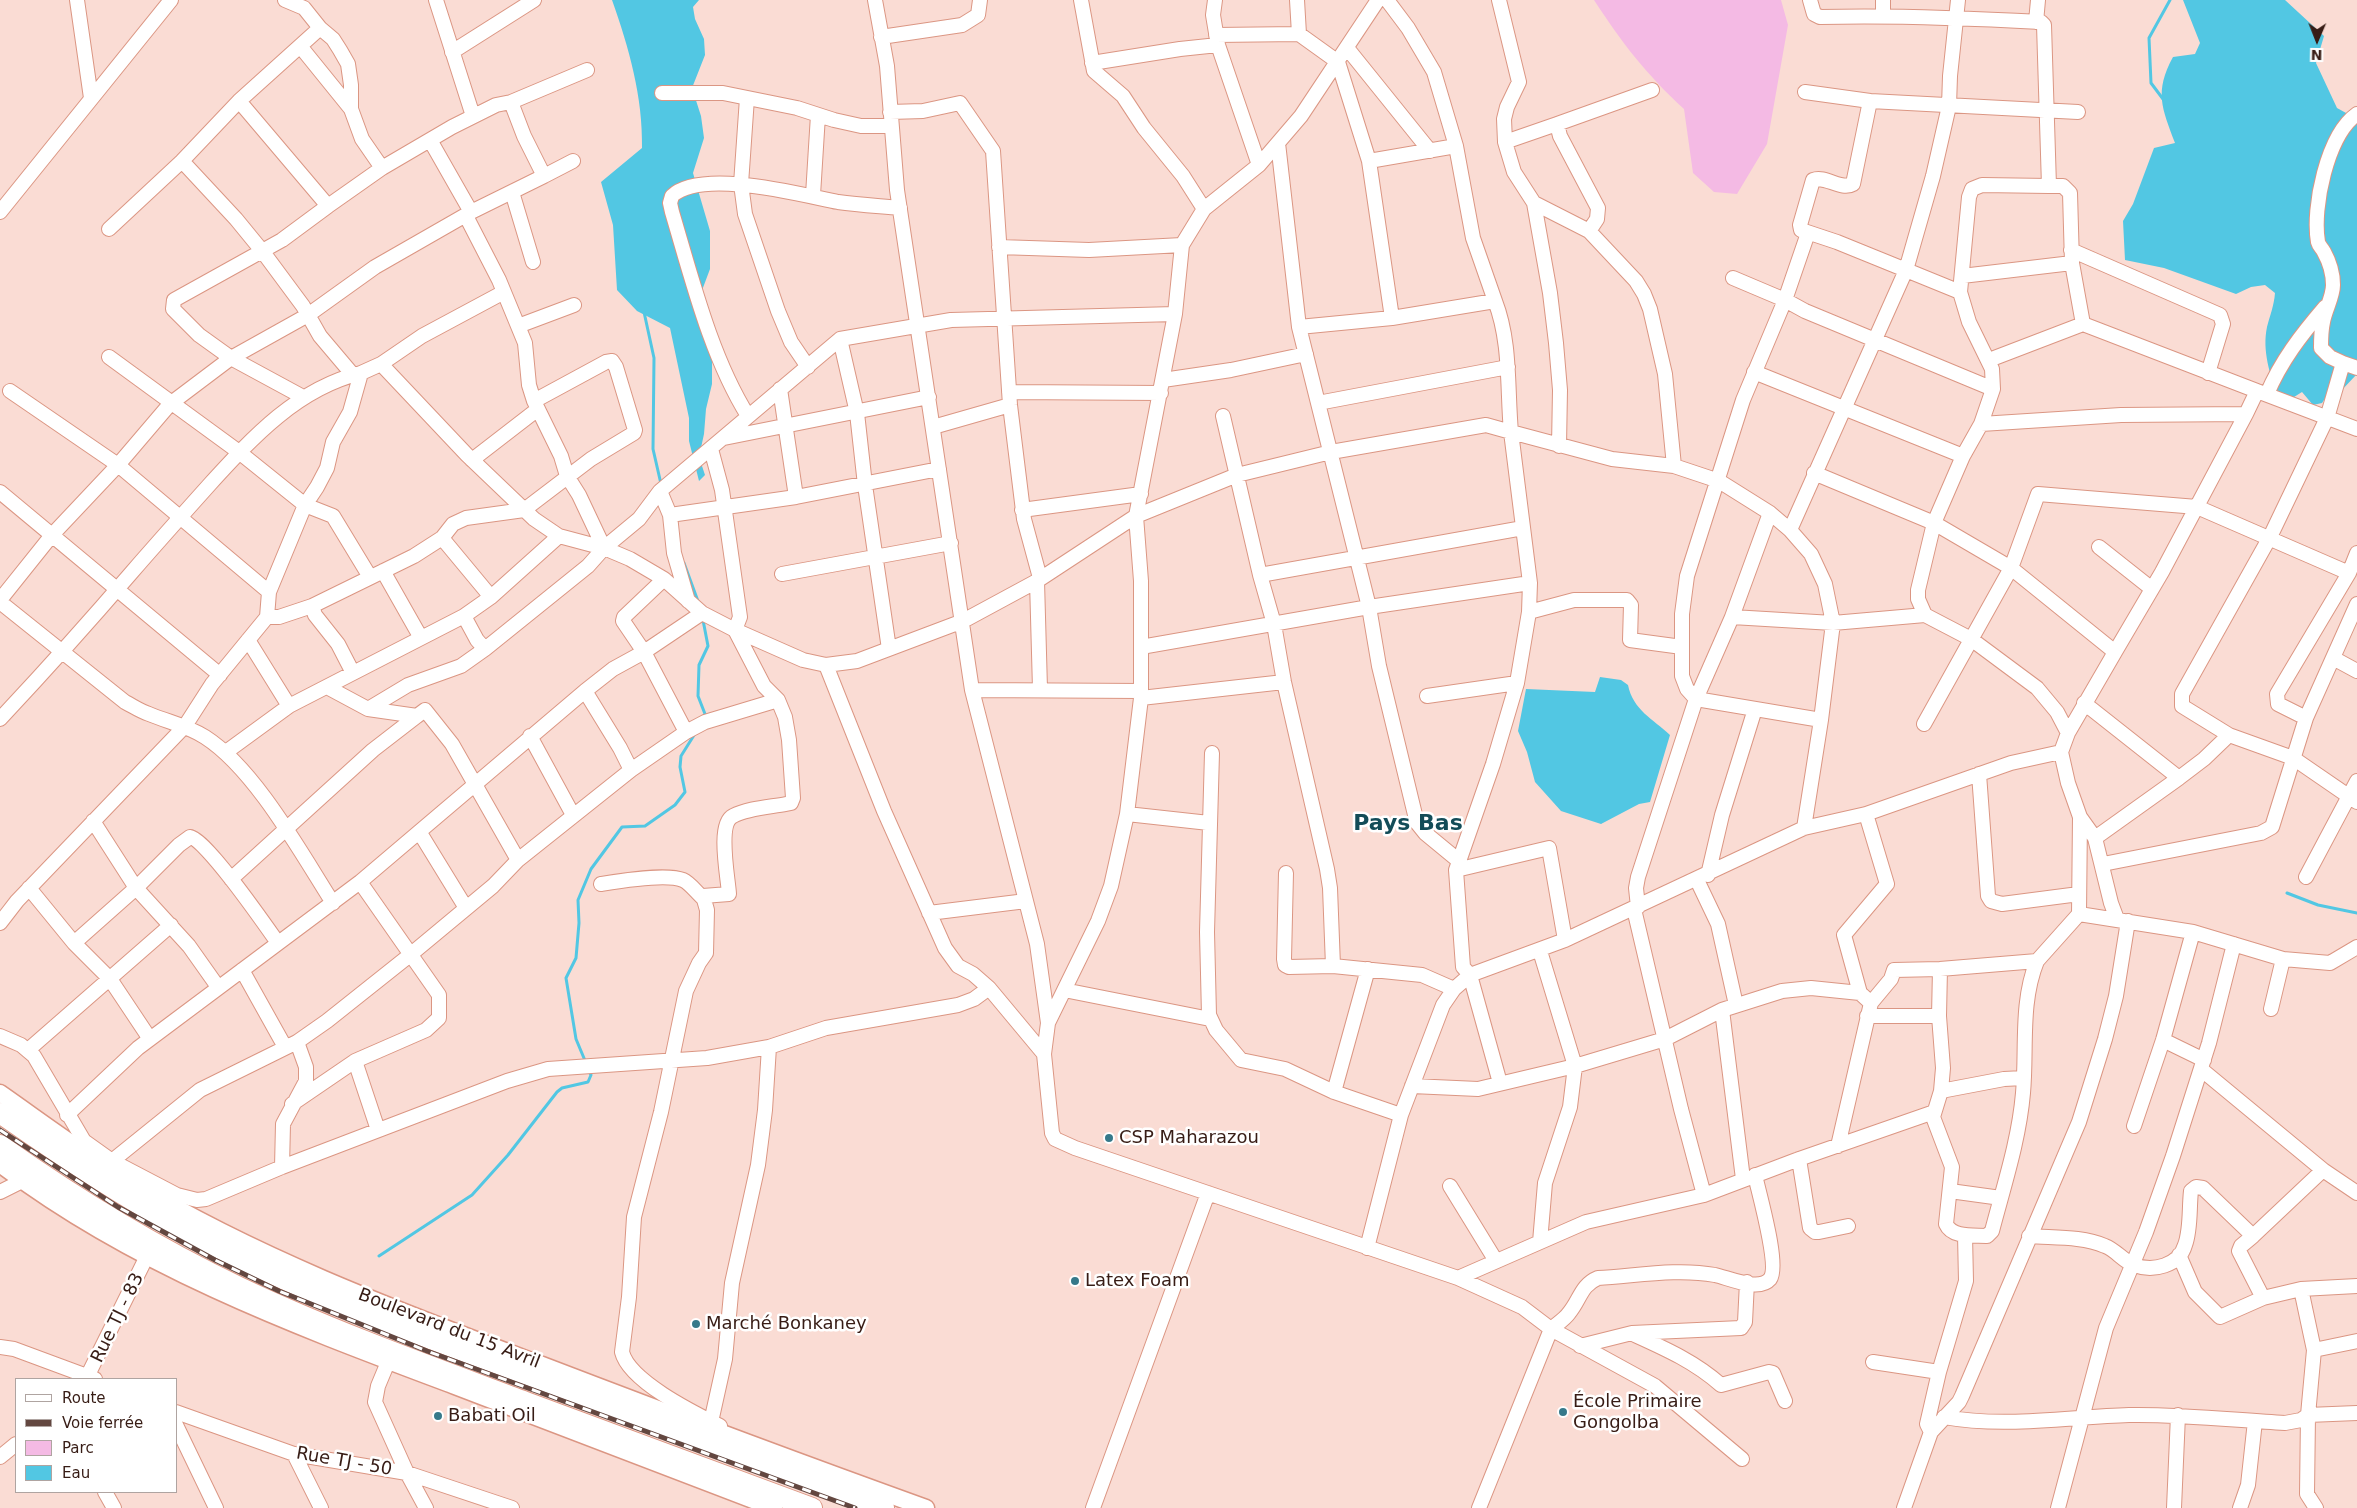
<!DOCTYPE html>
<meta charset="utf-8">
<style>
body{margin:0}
#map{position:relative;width:2357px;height:1508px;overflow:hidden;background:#fadcd4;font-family:"DejaVu Sans",sans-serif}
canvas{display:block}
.legend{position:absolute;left:15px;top:1378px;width:162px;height:115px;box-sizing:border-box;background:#fff;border:1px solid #afa4a1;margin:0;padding:6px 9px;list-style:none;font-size:15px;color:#371c15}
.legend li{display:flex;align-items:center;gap:10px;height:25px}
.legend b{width:25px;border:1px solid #afa4a1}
.north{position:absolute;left:2292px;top:15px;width:50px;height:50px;-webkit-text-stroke:4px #fff;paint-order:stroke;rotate:181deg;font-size:14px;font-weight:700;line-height:20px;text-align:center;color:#371c15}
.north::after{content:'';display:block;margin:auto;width:18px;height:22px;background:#371c15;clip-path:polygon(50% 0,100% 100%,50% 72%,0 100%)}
</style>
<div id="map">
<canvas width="2357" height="1508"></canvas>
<ul class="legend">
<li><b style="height:6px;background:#fff"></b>Route</li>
<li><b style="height:6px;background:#634740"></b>Voie ferrée</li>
<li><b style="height:14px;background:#f4bae4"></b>Parc</li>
<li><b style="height:14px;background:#52c7e3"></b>Eau</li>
</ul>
<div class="north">N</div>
</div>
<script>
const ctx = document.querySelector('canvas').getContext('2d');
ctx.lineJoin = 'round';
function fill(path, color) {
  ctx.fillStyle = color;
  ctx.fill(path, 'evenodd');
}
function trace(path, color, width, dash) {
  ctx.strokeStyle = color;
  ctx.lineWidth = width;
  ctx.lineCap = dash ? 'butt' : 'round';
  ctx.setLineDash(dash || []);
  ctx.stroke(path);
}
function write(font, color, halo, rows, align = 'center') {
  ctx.font = font + ' "DejaVu Sans",sans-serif';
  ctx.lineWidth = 5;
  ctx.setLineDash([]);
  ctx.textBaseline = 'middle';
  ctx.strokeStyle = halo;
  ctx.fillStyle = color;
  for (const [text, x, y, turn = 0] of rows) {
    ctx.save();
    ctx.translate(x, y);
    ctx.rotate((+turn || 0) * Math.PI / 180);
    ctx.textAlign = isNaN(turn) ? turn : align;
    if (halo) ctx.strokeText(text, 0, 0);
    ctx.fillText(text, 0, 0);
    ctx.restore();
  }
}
fill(new Path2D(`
 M1594 0H1781L1788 25 1767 144 1737 194 1714 192 1693 173 1684 109C1646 74 1622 43 1594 0Z`), '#f4bae4');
fill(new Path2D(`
 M612 0H699L693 7 695 19 704 39 705 55 692 88 701 116 704 138 693 173 710 231V269L701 293 712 355V384L706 409 704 434 699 457 705 475 699 481 689 441V418L670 328 637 311 617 290 613 225 601 182 642 148C643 97 629 48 612 0Z
 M2183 0H2285L2324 36 2316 63 2337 108 2357 119V374L2340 392 2326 397 2322 403 2313 405 2302 392 2286 402 2277 396C2270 373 2262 351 2267 327 2270 315 2274 306 2275 293L2265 285 2251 287 2236 294 2164 268 2125 260 2123 221 2133 204 2154 148 2175 143C2162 108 2154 92 2173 57L2195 54 2200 43Z
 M1600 677 1621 680 1628 685C1633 710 1653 719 1670 735L1650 802 1639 804 1601 824 1561 811 1535 782 1527 752 1518 731 1526 689 1595 692Z`), '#52c7e3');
trace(new Path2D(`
 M2163 99 2151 83 2149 38 2170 0
 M644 312 654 358 653 449 661 484
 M684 563 699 604
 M703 620 708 646 699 665 698 696 705 714 703 717
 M2287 893 2318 905 2357 913
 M586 1063 576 1039 566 978 576 958 579 923 578 900 591 869 622 827 645 826 675 805 685 792 680 767 681 756 696 732
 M379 1256 472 1195 508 1155 557 1092 562 1088 588 1082 591 1075 589 1071`), '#52c7e3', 3);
const minor = new Path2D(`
 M77 0 91 98
 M285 0 304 8 320 28 333 39 340 50 348 64 351 85V109L362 139 382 168
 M436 0 473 116
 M875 0 887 66 897 190 972 690 1037 944 1048 1023 1044 1054 1052 1133 1055 1139 1075 1148 1458 1278 1522 1307 1551 1329 1655 1386 1742 1459
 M1081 0 1094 71 1123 96 1144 128 1183 176 1204 209
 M1215 0 1213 15 1218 45 1259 165
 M1297 0 1299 34 1338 62 1369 161 1392 318
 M1499 0 1519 82 1507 107 1504 119 1505 142 1514 172 1534 203 1550 293 1556 343 1560 390 1559 446
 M1810 0 1814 14 1820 17C1894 15 1967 18 2041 22L2044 25 2049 186H2063L2070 193 2072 263 2083 324 1989 360
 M1883 0V15
 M1958 0 1950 76 1949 106 1933 176 1906 270 1960 292
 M2036 22 2038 0
 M1216 35 1299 34
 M881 37 962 25 978 15 980 0
 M300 46 351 109
 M1347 48 1430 151
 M452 52 534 0
 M1092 63 1180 49 1218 45
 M1805 92 1870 101
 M662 93H723L797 108 834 120 861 126H891
 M747 98 741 184 745 214 778 311 791 342 808 367
 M239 101 328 206 282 240 174 300 173 309 199 335 231 358 303 397
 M890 112 923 111 960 103 993 151 1010 405 1024 519 1040 578
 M430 140 471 212
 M1505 142 1557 124
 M1278 143 1299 327 1369 607 1379 666 1417 823 1425 833 1459 861
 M182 161 236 219 263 252 303 306 320 336 353 375
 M1369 161 1456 146
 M544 176 573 161
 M512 192 533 262
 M813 195 818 115
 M1534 203 1589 231 1636 281 1644 294 1650 309 1665 374 1674 466 1719 481 1770 513 1790 530 1811 554 1825 584 1833 623 1821 720 1804 828
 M328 206 382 168 452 127 496 105 511 102 587 70
 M0 212 171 0
 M109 229 182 161 239 101 320 28
 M1589 231 1597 219 1598 208 1560 136 1557 124 1652 90
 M1808 233 1785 300 1743 400 1687 576 1682 614V676L1687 689 1696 699 1821 720
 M999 247 1089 250 1182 245
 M2071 250 2220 315 2223 324 2208 373
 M1962 276 2072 263
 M1733 278 1785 300 1805 311 1993 389
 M2083 324 2257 391
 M518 326 574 305
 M1299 327 1392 318 1495 301 1473 238 1456 146 1434 72 1408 28 1387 0
 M840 339 857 413 865 485 889 649
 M109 357 239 452 305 505 269 592 267 617
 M2343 363 2330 357 2321 348C2321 340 2321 331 2323 322 2325 310 2333 297 2333 285 2333 274 2329 261 2324 252 2322 248 2319 246 2318 242 2312 208 2327 135 2357 114
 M381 364 467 455 534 519 559 536 604 548 630 559 664 579 702 613 735 630 803 660 826 665 857 661 963 621 1037 581 1136 516 1237 475 1331 452 1486 425 1511 432C1507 388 1511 342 1495 301
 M2357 368 2343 363 2327 418 2270 537 2182 694V706L2229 735 2293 758 2357 802
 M1754 372 1963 456
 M361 373 381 364 422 336 504 292
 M1163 380 1231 370 1306 354
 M780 389 796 497
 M10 391 118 465 269 592
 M1009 392 1161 393
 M2267 394C2281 361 2301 335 2325 307
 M1318 403 1508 367
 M2246 414 2257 391 2357 429
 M748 416C711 357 692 279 672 212L670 203 672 196C702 168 802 195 838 202 859 205 879 206 900 208
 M1223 416 1260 575 1274 624 1284 682 1327 869 1330 888 1333 966
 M1981 424 2121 415 2246 414 2162 572 2115 652
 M933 427 1010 405
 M724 438 929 397
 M711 449 722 490 740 617 735 630 764 686 778 700 785 717 789 740 793 798 791 803 786 804C770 807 748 808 733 816 717 824 728 877 729 894L703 896 707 910 706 953 699 963 686 991 661 1112 634 1217 629 1297 622 1352C629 1381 694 1413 720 1426
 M472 460 538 409
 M1814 473 1934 523 2011 568 2115 652 2068 733
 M0 492 220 675
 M1022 510 1141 494
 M670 515 796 497 939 469
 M1790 530 1906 270 1837 242 1801 230 1800 225 1813 180C1826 175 1841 191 1853 184L1870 101 2078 112
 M442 538 491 597
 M2099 547 2152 589
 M604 548 639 519 660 491
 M383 571 421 638
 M2349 573 2357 553
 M782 574 951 543
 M1260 575 1523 528
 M664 579 624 617 623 621 644 652 686 732
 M1037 581 1040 689
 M0 600 52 535 118 465 170 404 231 358 308 315 375 267 471 212 544 176 524 136 511 102
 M688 601 674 553 670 515 660 491 840 339 951 320 1175 314
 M0 602 125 702C133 706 140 711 149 714 168 722 188 726 205 737 255 769 301 853 333 903
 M312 606 315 615 338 644 353 673
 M1529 612 1574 600H1627L1631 605 1630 640 1682 647
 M1925 615 1918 599V590L1934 523 1963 456 1981 424 1993 389 1992 369 1969 322 1960 292 1969 197 1972 189 1982 185 2049 186
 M464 616 477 640 485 649 588 566 604 548 579 495 567 476 561 456 534 401 529 385 525 343 499 280 466 216
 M1732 617 1770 513
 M248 640 289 706
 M1141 647 1369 607 1530 583
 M2333 658 2357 671
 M826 665 884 811 945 948 958 966 973 974 989 988 1044 1054
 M327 687 368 709 417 716 425 710 452 744 518 860
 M972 690 1141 691
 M585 691 620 748 631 770
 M1427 696 1517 683
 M1141 698 1284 682
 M2084 703 2179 778 2204 759 2229 735
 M368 709 408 685 461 666 485 649
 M0 719C45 671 89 622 132 572 158 542 184 513 210 484 253 437 298 388 361 373L350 412 333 442 327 468 317 487 305 505 333 516 370 577
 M1924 724 2011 568 2038 494 2197 507 2349 573 2277 694 2278 704 2306 718
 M530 736 573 815
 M226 752 289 706 464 616 491 597 559 536
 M1212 753 1207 932 1209 1015 1216 1030 1241 1060 1285 1069 1334 1092 1401 1115
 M1979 774 1988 896 1991 901 2002 904 2079 894
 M1127 814 1209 823
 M2080 817 2079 914 2193 932 2283 959 2330 963 2357 947
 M93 821 136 888 189 946 218 987
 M420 833 466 908
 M2095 838 2179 778
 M2103 864 2261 833 2272 827 2306 718 2357 604
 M1456 870 1549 848 1565 940
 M1286 873 1284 959 1285 965 1289 967 1333 966 1422 975 1454 989
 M1708 875 1722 815 1755 709
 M2306 877 2357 781
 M231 879 373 750 417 716
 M1697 880 1718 924 1736 1005
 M601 884C619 881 666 873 683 880 690 883 697 893 703 898
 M29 888 74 943 110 979 150 1039
 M1638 907 1636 888 1638 877 1696 699 1732 617 1833 623 1925 615 1971 639 2037 688 2057 712 2068 733 2061 752 2068 783 2080 817 2095 838 2111 903 2117 919
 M1634 909 1681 1109 1704 1195
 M929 913 1026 901
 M0 923 17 901 185 726 212 684 267 617H279L312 606 414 556 442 538 453 524 466 518 524 510 591 459 634 433 635 430 616 367 612 361 606 362 534 401
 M74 943 136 888 179 845 190 837C205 838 266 926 278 943
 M1540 951 1575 1066 1570 1107 1545 1183 1540 1242
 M1940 969 1939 1016 1943 1068 1941 1091 1933 1117 1952 1167 1946 1224C1952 1238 1974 1235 1987 1236L1992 1231C2004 1185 2019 1140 2023 1093 2027 1049 2020 1003 2037 961
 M242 970 285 1047
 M1064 990 1210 1019
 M1860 993 1844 935 1887 884 1866 814
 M2271 1009 2283 959
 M1722 1010 1743 1179
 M1867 1016H1939
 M1048 1023 1098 921 1111 886 1127 814 1141 698V581L1136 516 1175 314 1182 245 1204 209 1259 165 1301 116 1378 0
 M0 1036 21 1045 34 1056 84 1141 112 1161 177 1195 197 1200 206 1199 282 1167 507 1081 548 1069 707 1058 769 1047 826 1028 958 1005 974 999 989 988
 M2163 1040 2204 1060
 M28 1050 171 925
 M355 1061 378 1130
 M2202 1070 2323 1170
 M1500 1083 1470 975 1463 967 1456 870 1493 764 1517 683 1529 612 1530 583 1511 432 1612 459 1674 466
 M1412 1086 1478 1089 1575 1066 1665 1039 1722 1010 1782 991 1811 988 1860 993 1871 1003
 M1941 1091 2004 1079 2024 1078
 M1334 1092 1368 969
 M292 1104 355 1061 426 1030 439 1018V995L360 882
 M67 1115 138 1048 360 882 585 691 613 669 644 652 702 613
 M2134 1126 2163 1040 2193 932
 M1838 1146 1871 1003 1891 979 1894 970 1940 969 2037 961 2079 914
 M1799 1159 1810 1228 1815 1232H1819L1848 1226
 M112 1161 200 1090 297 1042 327 1021 410 955 493 886 518 860 631 770 686 732 705 722 778 700
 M282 1167 283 1124 306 1081V1067L297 1042
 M1450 1186 1496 1261
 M1950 1191 2001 1198
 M0 1192 22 1181
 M2029 1236C2054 1238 2082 1236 2105 1246 2116 1250 2123 1261 2134 1265 2153 1272 2179 1266 2185 1245 2191 1229 2189 1208 2191 1191L2196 1187 2203 1188 2253 1236 2323 1170 2357 1193
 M2253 1236 2241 1246 2239 1251 2263 1298
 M1367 1248 1401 1115 1443 1005 1454 989 1470 975 1565 940 1804 828 1866 814 2011 763 2061 752
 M2179 1255 2195 1292 2220 1317 2263 1298 2301 1289 2357 1286
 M1458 1278 1586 1222 1704 1195 1799 1159 1934 1112
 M2301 1289 2314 1350
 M1635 1335C1666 1349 1695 1362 1721 1385L1769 1372 1773 1373 1785 1401
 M1580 1346 1632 1333 1741 1328 1745 1322 1747 1282
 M0 1347 14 1349 95 1379
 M388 1362 378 1386 375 1402 407 1473 426 1508
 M1873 1362 1939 1372
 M86 1379 147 1256
 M176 1412 294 1454 407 1473 512 1508
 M1944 1417C2005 1428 2068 1417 2129 1415 2181 1414 2233 1420 2285 1423L2301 1420 2308 1415 2357 1413
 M711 1422 725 1359 732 1283 758 1165 765 1110 769 1047
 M176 1425 216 1508
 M1931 1432 1927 1424 1939 1372 1966 1281 1965 1235
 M294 1454 321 1508
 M0 1457 16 1444
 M105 1492 114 1508
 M1093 1508 1208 1193
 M1479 1508 1551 1329C1557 1324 1565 1319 1569 1313 1580 1300 1581 1285 1598 1278 1636 1276 1677 1268 1715 1275 1729 1278 1759 1292 1770 1279 1780 1266 1759 1194 1755 1175
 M1904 1508 1931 1432 1959 1402 1962 1396 2079 1122 2105 1039 2116 996 2128 921
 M2058 1508 2106 1328 2146 1232 2173 1156 2209 1043 2234 944
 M2174 1508 2178 1415
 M2240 1508 2248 1485 2255 1421
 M2316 1508 2307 1494 2308 1415 2314 1350 2357 1341`);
const major = new Path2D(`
 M0 1093C43 1123 85 1155 131 1182 261 1260 402 1312 542 1365 670 1414 798 1462 926 1508
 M0 1164C135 1267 298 1327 455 1386 562 1426 668 1467 774 1508`);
const highway = new Path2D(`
 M0 1113C57 1153 115 1192 177 1226 299 1294 433 1340 563 1388 670 1428 777 1469 884 1508
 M0 1145C75 1198 155 1247 239 1287 332 1331 430 1366 526 1402 621 1437 716 1473 812 1508`);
trace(minor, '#db9683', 16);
trace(major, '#db9683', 19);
trace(highway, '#db9683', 22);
trace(minor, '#fff', 14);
trace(major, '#fff', 16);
trace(highway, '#fff', 20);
const rail = new Path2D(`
 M0 1130 118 1207 215 1260 279 1291 427 1351 855 1508`);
trace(rail, '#634740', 5);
trace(rail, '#fff', 3, [9]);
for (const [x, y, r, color] of [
 [1109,1138,5,"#36798a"],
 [1075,1281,5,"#36798a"],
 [696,1324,5,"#36798a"],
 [1563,1412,5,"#36798a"],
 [438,1416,5,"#36798a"]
]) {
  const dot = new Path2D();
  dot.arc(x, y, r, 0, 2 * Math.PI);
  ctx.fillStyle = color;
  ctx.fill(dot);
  trace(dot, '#fff', 2);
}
write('18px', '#371c15', '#fff', [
 ["CSP Maharazou",1119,1138],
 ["Latex Foam",1085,1281],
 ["Marché Bonkaney",706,1324],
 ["École Primaire",1573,1402],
 ["Gongolba",1573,1423],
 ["Babati Oil",448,1416]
], 'left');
write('18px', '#371c15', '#fff', [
 ["Rue TJ - 83",118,1318,-64],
 ["Boulevard du 15 Avril",449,1329,21],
 ["Rue TJ - 50",344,1462,10]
]);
write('bold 22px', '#134c58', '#fff', [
 ["Pays Bas",1408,824]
]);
</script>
